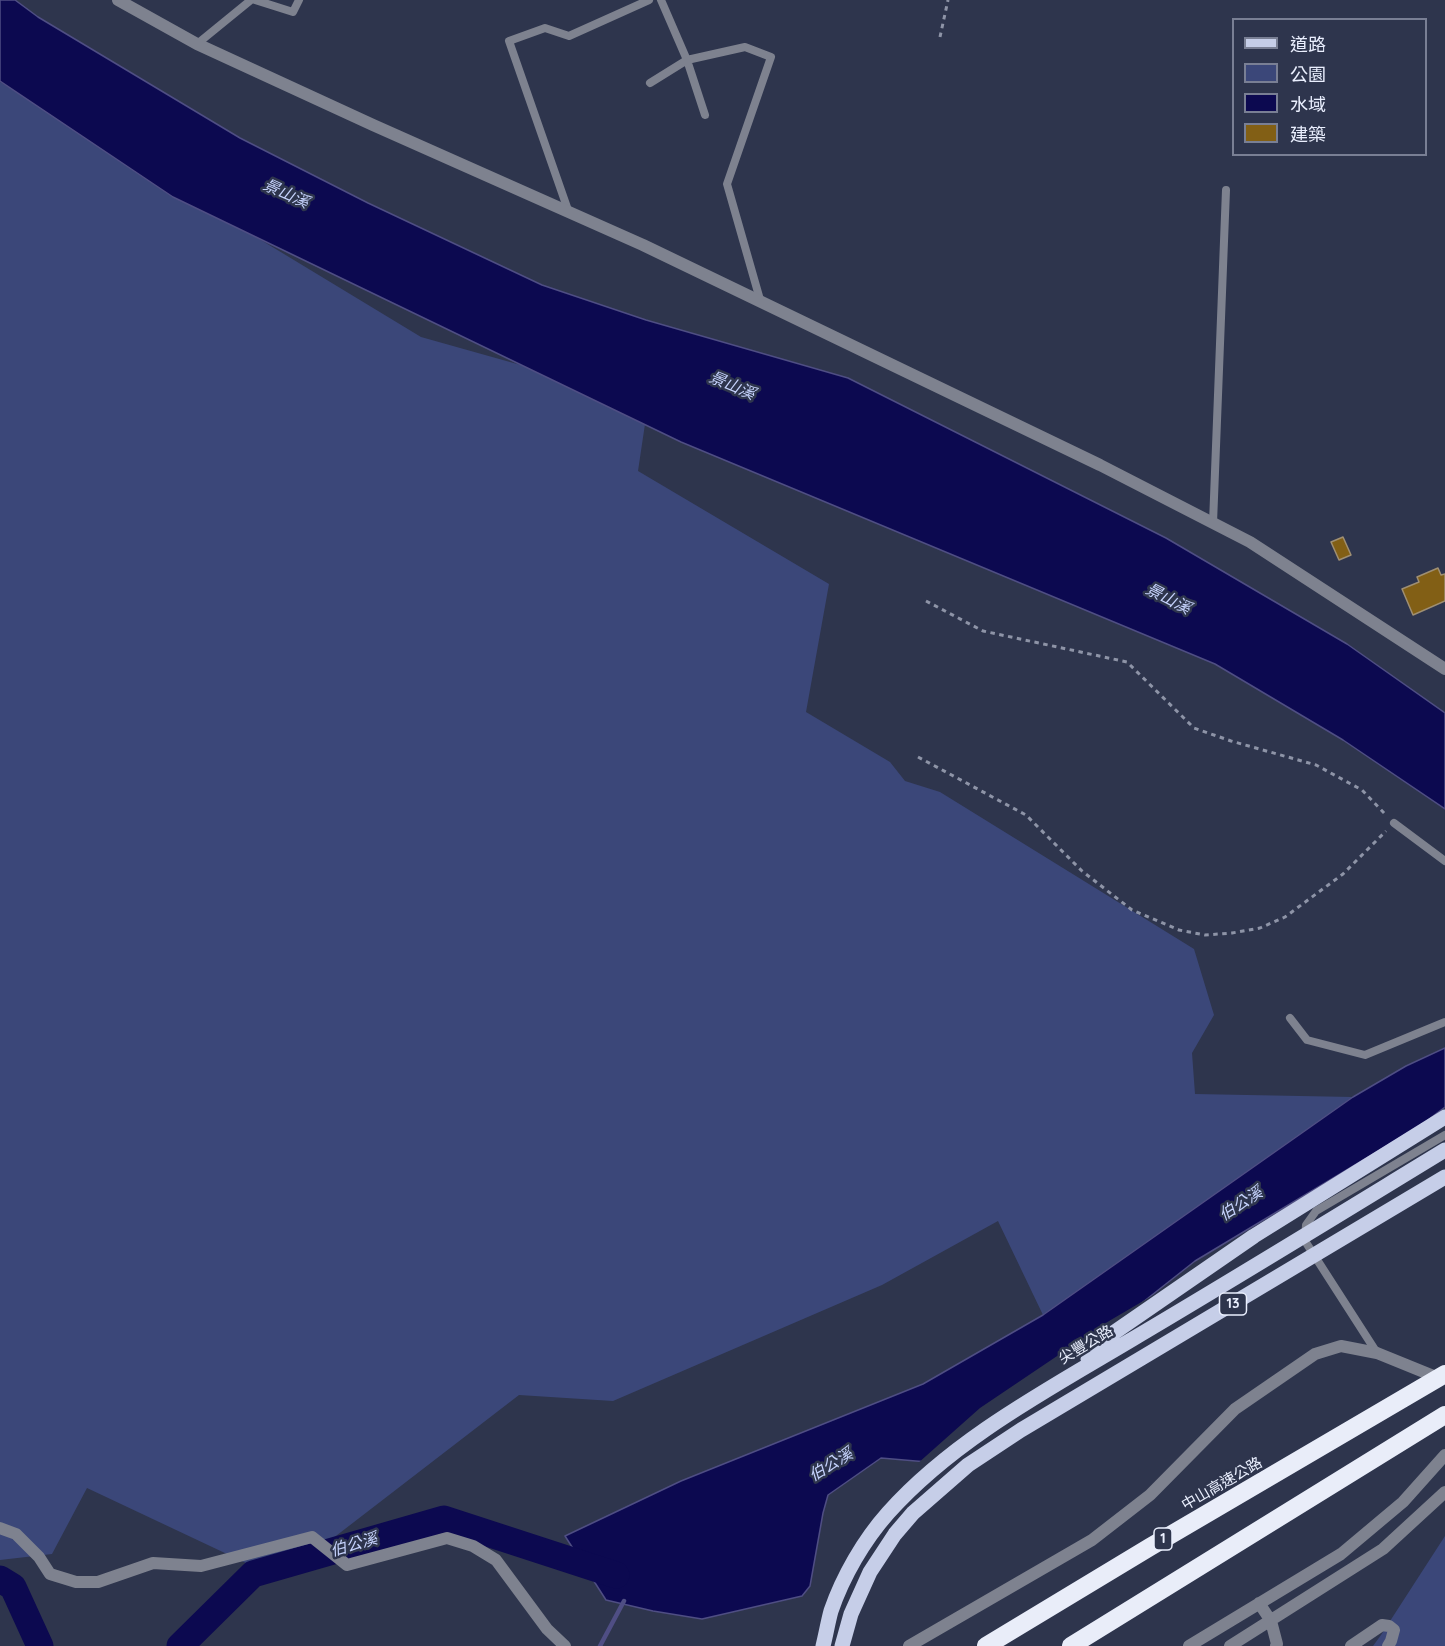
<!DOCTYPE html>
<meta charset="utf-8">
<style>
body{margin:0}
#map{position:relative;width:1445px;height:1646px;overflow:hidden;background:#2e354d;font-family:Quicksand,"Noto Sans TC",sans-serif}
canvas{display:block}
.legend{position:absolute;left:1232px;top:18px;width:195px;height:138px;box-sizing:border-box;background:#2e354d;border:2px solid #797f94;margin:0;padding:8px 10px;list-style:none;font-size:18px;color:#eaeffe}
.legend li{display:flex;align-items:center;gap:12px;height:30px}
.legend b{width:30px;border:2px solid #797f94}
</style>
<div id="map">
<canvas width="1445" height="1646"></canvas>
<ul class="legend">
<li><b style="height:8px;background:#c6cee8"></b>道路</li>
<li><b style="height:16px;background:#3b4779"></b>公園</li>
<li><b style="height:16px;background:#0c0950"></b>水域</li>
<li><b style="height:16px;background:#825f15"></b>建築</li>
</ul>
</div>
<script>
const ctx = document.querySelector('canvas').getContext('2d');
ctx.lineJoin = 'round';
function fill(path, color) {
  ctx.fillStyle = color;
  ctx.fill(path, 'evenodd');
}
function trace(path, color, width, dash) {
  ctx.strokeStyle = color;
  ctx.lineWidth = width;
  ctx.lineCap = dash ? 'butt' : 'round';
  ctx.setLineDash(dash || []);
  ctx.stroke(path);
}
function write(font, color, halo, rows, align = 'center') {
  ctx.font = font + ' Quicksand,"Noto Sans TC",sans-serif';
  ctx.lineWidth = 5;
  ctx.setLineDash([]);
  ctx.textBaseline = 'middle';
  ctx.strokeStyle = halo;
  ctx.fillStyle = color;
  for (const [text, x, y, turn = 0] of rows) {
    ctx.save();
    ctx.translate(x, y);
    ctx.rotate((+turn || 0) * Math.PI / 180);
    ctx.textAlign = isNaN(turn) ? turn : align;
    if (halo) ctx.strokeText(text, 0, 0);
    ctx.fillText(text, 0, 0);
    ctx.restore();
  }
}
fill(new Path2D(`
 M0 82 421 337 638 398 645 424 638 471 829 584 806 712 890 762 905 781 940 792 1194 949 1214 1015 1192 1053 1195 1094 1353 1097 1043 1315 998 1221 882 1285 613 1401 519 1395 280 1579 87 1488 52 1554 0 1560Z
 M1445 1536V1646H1373L1381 1635Z`), '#3b4779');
const water = new Path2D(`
 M0 0H15L38 17 240 138 368 203 542 285 646 320 848 378 1166 538 1347 644 1445 713V809L1343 740 1215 664 681 442 173 197 0 81Z
 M1445 1048V1107L1420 1126 1195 1261 939 1463 881 1458 828 1495 823 1513 810 1586 802 1596 702 1619 653 1611 606 1600 565 1536 681 1481 923 1384 1043 1315 1353 1097 1406 1066Z`);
fill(water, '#0c0950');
trace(water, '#4f4e84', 1.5);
fill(new Path2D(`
 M1162 1290 1126 1331 1129 1349 1012 1437 939 1465 917 1464 980 1408 1109 1321Z`), '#2e354d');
trace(new Path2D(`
 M600 1646 624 1601`), '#4f4e84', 4.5);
trace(new Path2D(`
 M0 1579 13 1587 40 1646
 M180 1646 253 1574 444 1519 616 1575`), '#0c0950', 27);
const building = new Path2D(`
 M1343 537 1351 555 1339 560 1331 542Z
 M1438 568 1441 575 1445 574V601L1413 615 1402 589 1419 582 1417 577Z`);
fill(building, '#825f15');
trace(building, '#9f8f73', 1.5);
trace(new Path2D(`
 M940 37 948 0
 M926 601 983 631 1127 662 1194 728 1231 741 1316 765 1362 790 1386 815
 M918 757 1026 815 1082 871 1132 910 1179 930 1205 935 1232 933 1260 928 1285 917 1343 874 1386 831`), '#8e94a7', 3, [4.5, 4.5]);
trace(new Path2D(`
 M255 0 293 12 299 0
 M661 0 687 60 705 115
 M197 44 251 0
 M650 83 687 60 745 47 771 57 727 184 761 303
 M568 210 509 41 545 28 569 36 649 0
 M1213 523 1226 190
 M1394 823 1445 861
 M1290 1018 1307 1040 1365 1055 1445 1022
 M1377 1353 1305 1241 1306 1225 1316 1211 1445 1135`), '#7e828f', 8);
trace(new Path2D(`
 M118 0 197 44 373 125 643 245 1100 465 1250 542 1445 669
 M0 1528 16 1534 39 1557 50 1574 76 1582H98L153 1563 201 1566 312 1537 347 1565 447 1538 473 1546 496 1560 547 1629 565 1646
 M1259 1603 1271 1621 1277 1644 1276 1646
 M909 1646 1092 1540 1150 1495 1235 1409 1315 1354 1341 1346 1377 1353 1441 1379
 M1189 1646 1341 1554 1403 1502 1445 1455
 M1230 1646 1383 1549 1445 1492
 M1351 1646 1382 1625 1389 1626 1394 1630 1391 1641 1388 1646`), '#7e828f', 12);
trace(new Path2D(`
 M1088 1359 1109 1336 1254 1236 1445 1117
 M823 1646C826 1634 828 1622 831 1611 843 1576 864 1540 888 1513 953 1440 1047 1390 1131 1340 1236 1278 1340 1214 1445 1150
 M842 1646 851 1614 870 1572 895 1534 913 1513 968 1465 1021 1430 1445 1177`), '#c6cee8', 15);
trace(new Path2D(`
 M986 1646 1150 1547 1445 1374
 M1071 1646 1445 1415`), '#e9edf9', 18);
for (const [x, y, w] of [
 [1233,1304,27],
 [1163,1539,18]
]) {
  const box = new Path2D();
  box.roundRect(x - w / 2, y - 11, w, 22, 4.5);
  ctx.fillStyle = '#2e354d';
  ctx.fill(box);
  trace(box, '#eaeffe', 1.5);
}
write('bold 14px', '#eaeffe', null, [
 ["13",1233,1304],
 ["1",1163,1539]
]);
write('15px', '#eaeffe', '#2e354d', [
 ["尖豐公路",1086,1345,-31],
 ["中山高速公路",1222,1484,-30]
]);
write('italic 16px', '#c6d3fd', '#2e354d', [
 ["景山溪",286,194,24],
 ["景山溪",732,386,23],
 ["景山溪",1168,599,27],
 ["伯公溪",1241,1204,-33],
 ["伯公溪",831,1465,-31],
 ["伯公溪",354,1545,-16]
]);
</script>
